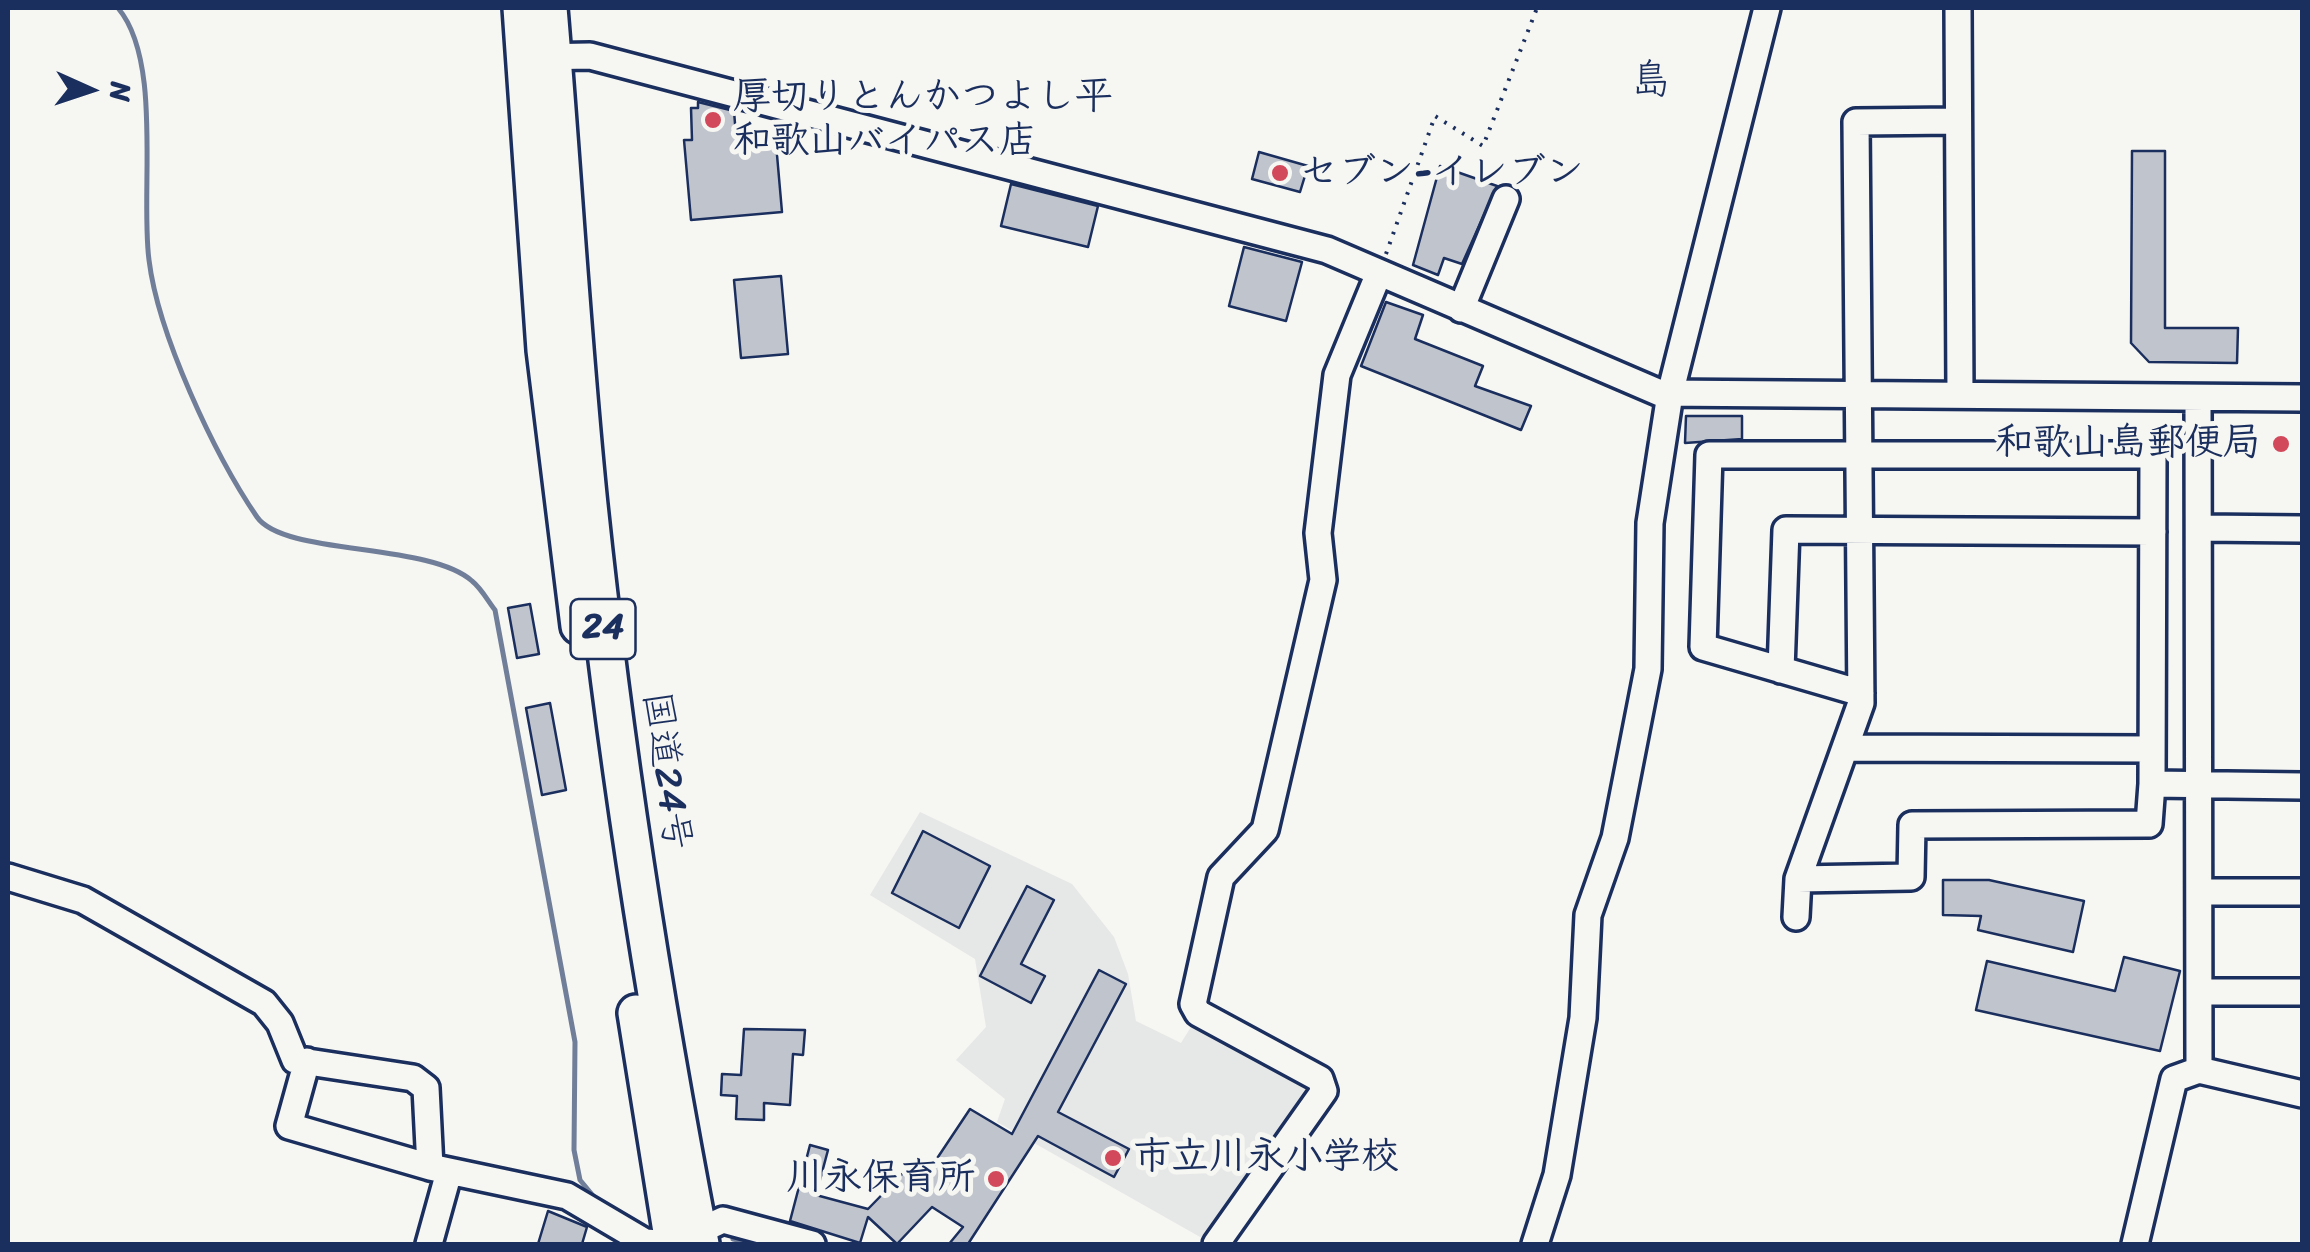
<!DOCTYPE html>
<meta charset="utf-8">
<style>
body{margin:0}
#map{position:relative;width:2310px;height:1252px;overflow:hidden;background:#f6f6f2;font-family:Sriracha,sans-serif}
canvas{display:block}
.frame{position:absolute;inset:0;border:10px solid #1b2f5e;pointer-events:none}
.north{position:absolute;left:40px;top:40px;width:100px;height:100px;-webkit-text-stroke:8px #f6f6f2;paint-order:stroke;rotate:93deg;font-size:28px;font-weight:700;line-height:40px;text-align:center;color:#1b2f5e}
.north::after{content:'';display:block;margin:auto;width:35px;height:45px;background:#1b2f5e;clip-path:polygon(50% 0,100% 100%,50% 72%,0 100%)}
</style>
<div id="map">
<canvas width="2310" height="1252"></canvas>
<div class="frame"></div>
<div class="north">N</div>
</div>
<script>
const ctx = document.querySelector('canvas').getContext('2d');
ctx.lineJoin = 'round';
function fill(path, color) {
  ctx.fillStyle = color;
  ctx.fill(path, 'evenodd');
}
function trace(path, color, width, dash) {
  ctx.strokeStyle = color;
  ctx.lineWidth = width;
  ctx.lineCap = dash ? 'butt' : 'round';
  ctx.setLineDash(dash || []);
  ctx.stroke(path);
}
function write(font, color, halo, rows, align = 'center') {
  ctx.font = font + ' Sriracha,"Klee One",sans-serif';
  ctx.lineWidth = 10;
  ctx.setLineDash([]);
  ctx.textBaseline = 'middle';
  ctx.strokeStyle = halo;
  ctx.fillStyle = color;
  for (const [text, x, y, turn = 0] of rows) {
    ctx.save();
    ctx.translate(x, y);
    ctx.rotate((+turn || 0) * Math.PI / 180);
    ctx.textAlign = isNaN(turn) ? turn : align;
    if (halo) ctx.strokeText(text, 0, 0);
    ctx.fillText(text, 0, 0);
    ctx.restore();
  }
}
fill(new Path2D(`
 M920 812 1072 884 1114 937 1128 974 1136 1021 1181 1043 1196 1019 1314 1083 1318 1093 1209 1242 997 1122 1005 1099 956 1060 986 1027 975 959 870 895Z`), '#e6e7e7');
trace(new Path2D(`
 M118 8C163 61 140 193 149 260 158 334 214 454 257 517 284 556 428 542 472 581 481 588 488 601 495 610L575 1042 574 1150 580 1180 599 1203
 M733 1239 758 1244`), '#717e99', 5);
const building = new Path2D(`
 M698 102 734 111 736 136 775 132 782 212 691 220 684 140H692L691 108H698Z
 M2132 151H2165V328H2238L2237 363 2149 362 2131 343Z
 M1259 152 1308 166 1300 192 1252 179Z
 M1440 166 1497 186 1462 264 1444 258 1438 275 1413 265Z
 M1011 184 1098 206 1088 247 1001 226Z
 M1244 247 1302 262 1286 321 1229 306Z
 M781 276 788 354 741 358 734 280Z
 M1386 302 1423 315 1415 339 1483 366 1475 386 1531 406 1521 430 1361 366Z
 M1686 416H1742V439L1685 443Z
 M530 604 539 654 517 658 508 608Z
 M550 703 566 790 542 795 526 708Z
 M923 831 990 866 959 928 892 893Z
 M1943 880H1989L2084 901 2073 952 1978 930 1981 916 1943 915Z
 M1027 886 1054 900 1021 964 1045 976 1031 1003 980 976Z
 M2124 957 2180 971 2160 1051 1976 1010 1987 961 2115 991Z
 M1099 970 1126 984 1058 1112 1129 1149 1114 1177 1038 1136 968 1244H949L963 1227 932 1207 897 1244 868 1217 860 1243 790 1221 810 1145 828 1150 816 1195 868 1209 910 1166 926 1175 970 1109 1012 1134Z
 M744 1029 805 1030 803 1055 793 1054 790 1105 764 1103V1120L736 1119 737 1096 721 1095 722 1074 741 1075Z
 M548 1211 587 1227 582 1244H538Z`);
fill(building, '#c0c4cd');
trace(building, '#1b2f5e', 2.5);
const minor = new Path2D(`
 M1958 8 1960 395
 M537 57 590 56 1327 250 1660 393 2302 398
 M1461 309 1506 199
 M2198 398 2199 1070
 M2200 528 2302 529
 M1781 670 1786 530 2153 532
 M1861 693 1703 647 1709 455H2153L2152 784
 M1845 748 2152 749
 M8 877 83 900 264 1003 280 1023 295 1060 413 1078 426 1088 430 1167 567 1196 645 1242 673 1244
 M1798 879 1911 877 1912 825 2149 824 2152 784 2302 786
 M2200 892H2302
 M1796 917 1798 879 1861 703 1856 122 1956 121
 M2199 992H2302
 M307 1061 289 1126 430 1167
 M684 1238 723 1220 812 1244
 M429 1244 449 1172
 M1216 1244 1324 1091 1320 1079 1198 1013 1193 1004 1221 877 1265 830 1323 580 1318 533 1337 375 1379 273
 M1535 1244 1557 1175 1583 1018 1588 915 1615 838 1648 669 1650 523 1670 394 1767 8
 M2135 1244 2174 1079 2199 1070 2302 1094`);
const highway = new Path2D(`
 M521 8 545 350 579 626
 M549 8C563 173 572 340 589 505 615 753 654 1000 701 1244
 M636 1013 673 1244`);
trace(minor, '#1b2f5e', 32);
trace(highway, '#1b2f5e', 42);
trace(new Path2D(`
 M1386 254 1435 116 1483 146 1537 8`), '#1b2f5e', 4, [2.5, 8]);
trace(minor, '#f6f6f2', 25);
trace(highway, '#f6f6f2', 35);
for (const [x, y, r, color] of [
 [713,120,10,"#d1495b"],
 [1280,173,10,"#d1495b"],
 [2281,444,10,"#d1495b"],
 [1113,1158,10,"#d1495b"],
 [996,1179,10,"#d1495b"]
]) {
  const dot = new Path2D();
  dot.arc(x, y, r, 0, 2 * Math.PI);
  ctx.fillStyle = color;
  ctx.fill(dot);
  trace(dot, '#f6f6f2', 4);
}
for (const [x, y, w] of [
 [603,629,65]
]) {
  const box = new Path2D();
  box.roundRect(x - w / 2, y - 30, w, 60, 8);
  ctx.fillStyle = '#f6f6f2';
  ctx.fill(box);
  trace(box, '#1b2f5e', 2.5);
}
write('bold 35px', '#1b2f5e', null, [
 ["24",603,629]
]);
write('bold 38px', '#1b2f5e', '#f6f6f2', [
 ["厚切りとんかつよし平",733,98],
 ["和歌山バイパス店",733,142],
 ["セブン-イレブン",1300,173],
 ["和歌山島郵便局",2261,444,"right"],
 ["市立川永小学校",1133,1158],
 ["川永保育所",976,1179,"right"]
], 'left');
write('38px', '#1b2f5e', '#f6f6f2', [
 ["国道24号",665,771,82]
]);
write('42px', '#1b2f5e', '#f6f6f2', [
 ["島",1651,82]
]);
</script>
